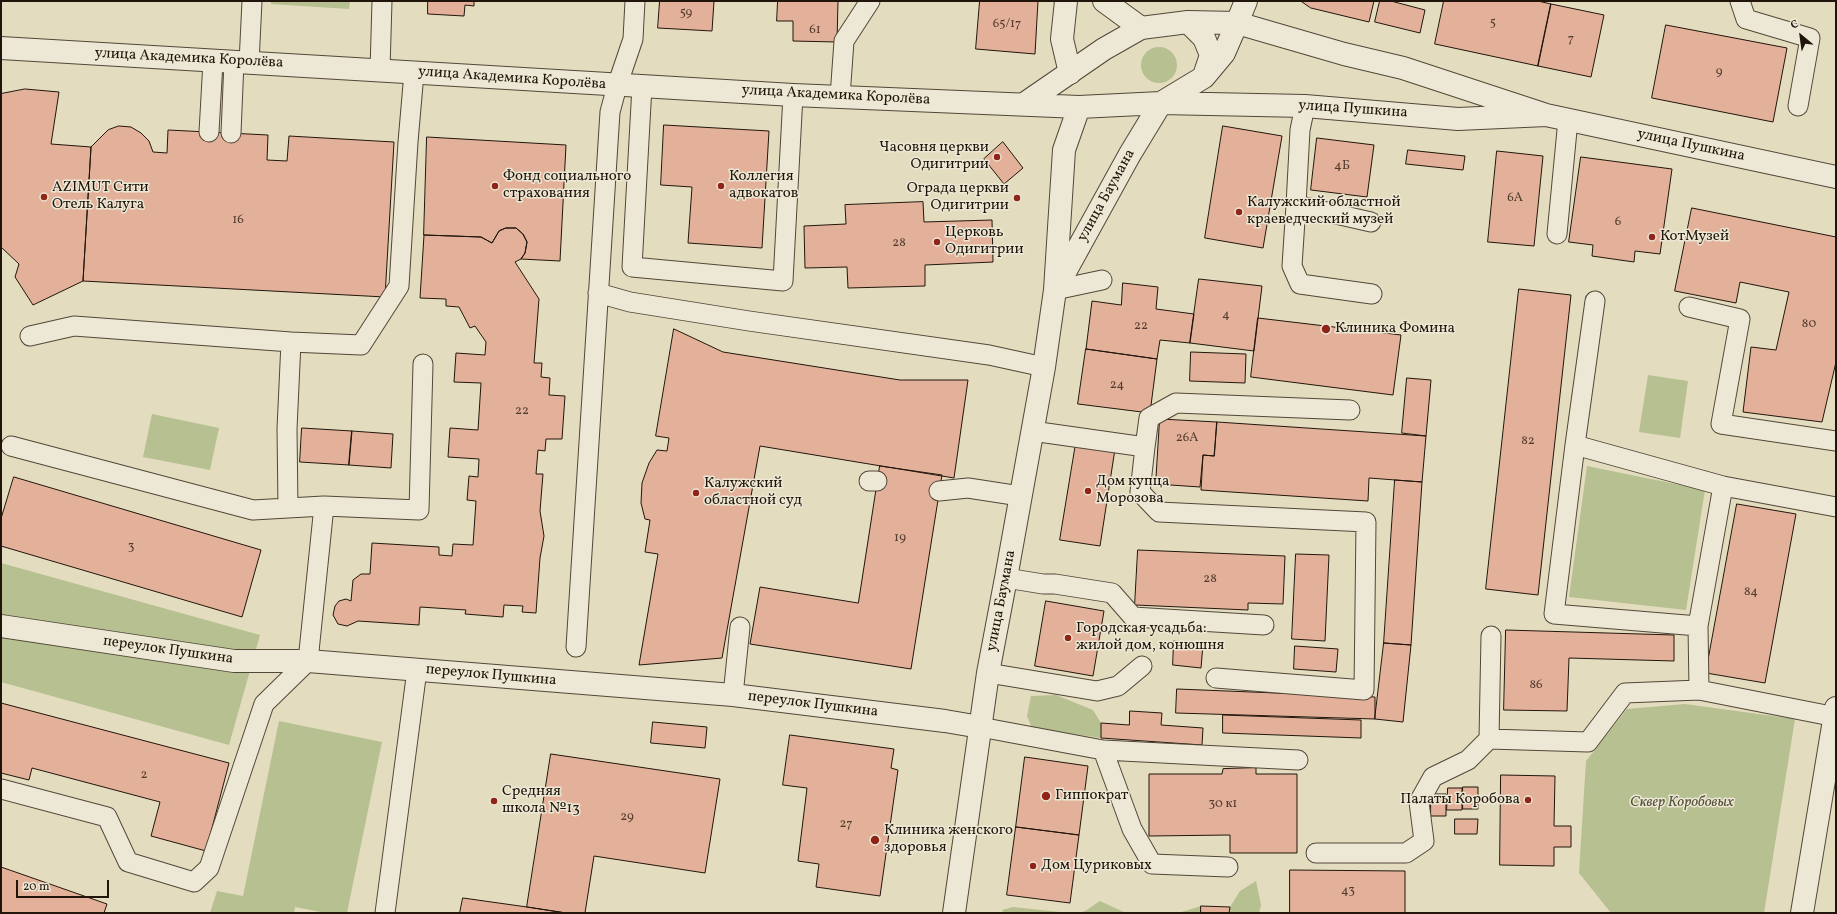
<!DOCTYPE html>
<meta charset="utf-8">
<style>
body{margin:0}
#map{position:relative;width:1837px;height:914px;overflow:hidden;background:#e4dcbf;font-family:Vollkorn,serif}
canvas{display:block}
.frame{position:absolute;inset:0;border:2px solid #21150b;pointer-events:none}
.north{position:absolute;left:1781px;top:16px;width:40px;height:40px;-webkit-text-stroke:3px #ede8d5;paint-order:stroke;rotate:331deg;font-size:11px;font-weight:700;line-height:16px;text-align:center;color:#21150b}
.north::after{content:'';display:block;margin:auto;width:14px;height:18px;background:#21150b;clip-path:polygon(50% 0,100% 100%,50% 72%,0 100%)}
.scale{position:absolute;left:16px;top:880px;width:93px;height:18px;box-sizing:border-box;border:2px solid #21150b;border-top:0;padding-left:5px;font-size:12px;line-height:14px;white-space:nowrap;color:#21150b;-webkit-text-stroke:3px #ede8d5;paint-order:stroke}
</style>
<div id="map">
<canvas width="1837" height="914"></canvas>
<div class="frame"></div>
<div class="north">С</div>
<div class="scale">20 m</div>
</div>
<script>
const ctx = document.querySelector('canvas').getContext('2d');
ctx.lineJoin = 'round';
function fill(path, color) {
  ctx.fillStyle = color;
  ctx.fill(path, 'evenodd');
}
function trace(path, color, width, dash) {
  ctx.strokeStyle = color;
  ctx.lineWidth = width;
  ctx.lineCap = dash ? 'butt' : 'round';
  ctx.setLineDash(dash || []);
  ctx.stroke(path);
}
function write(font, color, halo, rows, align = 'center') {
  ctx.font = font + ' Vollkorn,serif';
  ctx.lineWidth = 3;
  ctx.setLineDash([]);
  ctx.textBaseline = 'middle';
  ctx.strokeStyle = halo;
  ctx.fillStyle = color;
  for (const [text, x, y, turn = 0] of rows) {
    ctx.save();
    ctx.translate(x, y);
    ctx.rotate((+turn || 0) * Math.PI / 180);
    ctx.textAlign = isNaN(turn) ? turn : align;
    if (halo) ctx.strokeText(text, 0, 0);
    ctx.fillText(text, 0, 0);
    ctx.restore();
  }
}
fill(new Path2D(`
 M271 1H350L349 9 271 4Z
 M1141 65a18 18 0 1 1 36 0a18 18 0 1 1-36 0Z
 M1648 375 1688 381 1680 438 1639 432Z
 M152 414 219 428 210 470 143 457Z
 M1587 466 1705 490 1686 610 1569 597Z
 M1 563 260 635 229 745 1 682Z
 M1056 695 1093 710 1101 723V738L1032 728 1027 716 1031 696Z
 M1685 704 1795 719 1764 913H1611L1579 873 1586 761 1627 709Z
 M279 721 382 742 347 913H326L295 907 294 913H210L217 891 243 896Z
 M1256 881 1261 905 1259 913H1178L1201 906 1230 907 1240 891Z
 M1100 901 1126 913H1078L1085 911Z
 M1013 907 1069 913H1004L1002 910Z`), '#b6c090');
const building = new Path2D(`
 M428 1H474V6L465 5 464 16 428 14Z
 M660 1H714L712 31 658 28Z
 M778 1H838L837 42 793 41V21H777Z
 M980 1H1038L1035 54 976 49Z
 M1301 1H1374L1369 22 1311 8Z
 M1380 1H1391L1425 10 1420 33 1375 22Z
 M1444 1H1538L1551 4 1538 66 1435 44Z
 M1551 4 1604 15 1591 77 1538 66Z
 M1666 25 1787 48 1773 122 1652 98Z
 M25 89 59 92 51 144 91 147 83 281 33 305 15 277 19 264 1 247V94Z
 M664 125 769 131 762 248 688 243 692 187 661 185Z
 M119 126 131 127 141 133 149 141 153 152 167 153 168 130 268 135 267 160 287 161 289 136 394 142 385 297 83 281 91 147 108 130Z
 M1223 126 1282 136 1263 248 1205 238Z
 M427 137 566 145 560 261 521 259 525 253 527 242 523 234 516 228H506L499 231 492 243 481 237 424 235Z
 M1317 138 1374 145 1367 197 1311 190Z
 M1003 142 1023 168 1004 184 984 159Z
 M1408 150 1465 156 1463 170 1406 164Z
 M1497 151 1543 156 1534 246 1488 242Z
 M1581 157 1672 169 1660 254 1635 251 1634 262 1592 256 1593 245 1569 242Z
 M923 202 924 222 992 220 993 262 925 265V286L848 288 847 267 805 268 804 226 846 224 845 205Z
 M1692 208 1836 237V362L1822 422 1743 412 1751 347 1776 350 1789 292 1740 282 1736 303 1675 291Z
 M506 228H516L523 234 527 242 525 253 521 259 515 262 539 299 534 363H542L541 377 550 378 549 395 565 396 562 439H546L545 451 538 450 536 474H543L540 511 544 536 540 558 536 613 522 612 523 606 504 605 503 617 465 614 466 610 420 607 419 625 358 621 347 626 338 624 333 615 335 606 339 601 346 599 351 601 353 580 361 574H370L372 543 439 547V555L452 556 453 544 473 545 476 501 467 500 469 476 478 477 479 459 448 457 450 428 478 430 481 383 454 382 456 353 485 355 486 342 475 326 470 328 459 307 446 306V299L420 298 424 235 481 237 492 243 499 231Z
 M1199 279 1262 286 1254 351 1190 343Z
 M1123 283 1158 287 1156 309 1194 314 1190 343 1160 340 1157 359 1086 349 1092 301 1121 305Z
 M1519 289 1571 295 1538 595 1486 589Z
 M1258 318 1401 335 1393 395 1251 377Z
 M674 329 723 352 900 380H968L954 478 760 446 722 658 639 665 658 554 645 552 650 520 645 519 641 503 642 483 649 463 657 450 667 451 669 438 656 436Z
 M1086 349 1157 359 1150 413 1078 404Z
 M1191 352 1246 354 1245 383 1190 381Z
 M1407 378 1431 380 1426 436 1402 433Z
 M1160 419 1217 422 1214 456 1203 455 1200 487 1156 484Z
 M1217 422 1426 436 1422 482 1369 478 1368 501 1201 490 1203 455 1214 456Z
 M302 428 352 431 349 465 300 462Z
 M352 431 393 434 391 468 349 465Z
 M1076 443 1115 449 1100 546 1060 540Z
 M880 466 942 475 911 669 750 644 760 587 858 603Z
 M14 477 261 550 242 617 1 546V519Z
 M1395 480 1422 482 1411 645 1384 643Z
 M1737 504 1796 514 1765 683 1706 673Z
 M1138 550 1285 556 1283 604 1248 603V610L1135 605Z
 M1296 554 1329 555 1325 641 1292 639Z
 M1046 601 1104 611 1093 676 1035 666Z
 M1506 630 1674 635V661L1569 658 1567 711 1504 710Z
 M1174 641 1203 644 1201 668 1173 665Z
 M1384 643 1411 645 1403 722 1375 719Z
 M1295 646 1338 649 1336 672 1294 669Z
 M1177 689 1375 697V719L1176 713Z
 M1 703 229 763 206 851 151 836 160 802 32 768 29 780 1 773Z
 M1130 711 1162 713 1161 725 1203 728 1202 745 1101 738V723L1129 725Z
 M1223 715 1361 720V738L1223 733Z
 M653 722 707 727 705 748 651 743Z
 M790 735 894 749 891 768 898 770 880 896 816 887 819 864 798 861 807 788 783 785Z
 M551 754 720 779 705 873 594 856 585 913H566L527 907Z
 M1025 757 1088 766 1079 835 1016 827Z
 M1256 768V774H1297V853H1230V835L1149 836V774H1222L1223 769Z
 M1501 775 1555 776 1554 826H1571V847H1554V866L1500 865Z
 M1463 787H1478V809H1463Z
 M1448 788H1462V810H1447Z
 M1431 794H1446V816H1431Z
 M1455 819H1478L1477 834H1455Z
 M1016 827 1079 835 1070 903 1007 895Z
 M1 867 107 904 104 913H1Z
 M1290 870 1405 871V913H1290Z
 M463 898 527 907 566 913H460Z
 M1201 906 1230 907 1229 913H1201Z`);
fill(building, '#e3b19a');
trace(building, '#21150b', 1);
const service = new Path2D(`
 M1740 1 1746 19 1810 38 1798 106
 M249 63 252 1
 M380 70 382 1
 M642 86 632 267 783 281 793 95
 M840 97 844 41 870 1
 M1305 106 1300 130 1296 205 1371 222
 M209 132 213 61
 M231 133 234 62
 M1296 205 1292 266 1300 284 1372 294
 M1557 234 1568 120
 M1055 290 1102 280
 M598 293 630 302 749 321 989 355 1044 367
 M1595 301 1575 445 1723 486 1836 507
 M1689 307 1740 319 1721 424 1836 441
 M30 336 74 326 291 342
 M1032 431 1145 447 1149 418 1176 403 1350 410
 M1575 445 1554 614 1698 626
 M11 446 253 510 288 508
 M1145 447 1140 492 1159 512 1366 522 1364 690 1216 678
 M869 481H877
 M1723 486 1698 626 1699 690 1836 717
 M939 491 968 488 1020 496
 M324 506 288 508 287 429 291 342 361 345 399 286 408 142 414 73
 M1006 578 1043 584H1055L1112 593 1133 617 1264 625
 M1491 636 1489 739 1588 742 1625 693 1699 690
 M576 647 610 112 617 86 633 39 635 1
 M988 673 1097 691 1118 686 1142 666
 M733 695 740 627
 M980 727 1103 750 1132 829 1152 864 1228 867
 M1103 750 1298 760
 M1 789 107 817 128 862 194 882 209 868 264 704 308 661 324 506 419 510 423 364
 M1316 853H1406L1424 841 1419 802 1433 777 1468 760 1489 739
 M385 913 417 670`);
const pedestrian = new Path2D(`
 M1 626 234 661H308`);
const minor = new Path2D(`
 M1066 1 1062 39 1070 73
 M1104 1 1141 28
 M1237 23 1246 1
 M308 661 733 695 945 721 980 727
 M1802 913 1836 708`);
const tertiary = new Path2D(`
 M1188 22 1204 38 1211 55 1204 76
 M1 48 793 95 1079 107 1161 103 1305 106 1458 119 1546 115
 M1024 104 1104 49 1141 28 1188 22 1237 23 1344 54 1403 68 1546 115 1836 177
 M1059 283 1130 154 1161 103 1204 77 1224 53 1237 23
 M954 913 988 673 1006 578 1044 367 1055 290 1064 150 1079 107`);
trace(service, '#524738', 21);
trace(pedestrian, '#524738', 24);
trace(minor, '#524738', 24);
trace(tertiary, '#524738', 24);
trace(service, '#ede8d5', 19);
trace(pedestrian, '#ede8d5', 22);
trace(minor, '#ede8d5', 22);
trace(tertiary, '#ede8d5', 22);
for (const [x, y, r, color] of [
 [997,157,4,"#8f2418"],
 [495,186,4,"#8f2418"],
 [721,186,4,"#8f2418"],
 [44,197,4,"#8f2418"],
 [1017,198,4,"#8f2418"],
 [1239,212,4,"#8f2418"],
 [1652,237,4,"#8f2418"],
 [937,242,4,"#8f2418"],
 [1326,329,5,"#8f2418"],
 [1088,491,4,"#8f2418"],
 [696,493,4,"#8f2418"],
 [1068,638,4,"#8f2418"],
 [1046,796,5,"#8f2418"],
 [1528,800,4,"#8f2418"],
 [494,801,4,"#8f2418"],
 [875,840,5,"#8f2418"],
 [1033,866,4,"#8f2418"]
]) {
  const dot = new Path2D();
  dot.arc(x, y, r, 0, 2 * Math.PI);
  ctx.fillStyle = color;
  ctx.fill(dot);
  trace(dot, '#ede8d5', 1.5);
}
write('13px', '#523c2f', null, [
 ["59",686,14],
 ["5",1493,24],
 ["65/17",1007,25],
 ["61",815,31],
 ["7",1571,40],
 ["9",1719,73],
 ["4Б",1342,167],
 ["6А",1515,199],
 ["16",238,221],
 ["6",1618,223],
 ["28",899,244],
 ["4",1226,316],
 ["80",1809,325],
 ["22",1141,327],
 ["24",1117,386],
 ["22",522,412],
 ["26А",1187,439],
 ["82",1528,442],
 ["19",900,539],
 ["3",131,548],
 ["28",1210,580],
 ["84",1751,593],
 ["86",1536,686],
 ["2",144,776],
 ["30 к1",1223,805],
 ["29",627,818],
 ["27",846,825],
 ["43",1348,892]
]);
write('15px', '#21150b', '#ede8d5', [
 ["улица Академика Королёва",189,59,3],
 ["улица Академика Королёва",512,79,4],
 ["улица Академика Королёва",836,96,3],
 ["улица Пушкина",1353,110,4],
 ["улица Пушкина",1691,146,12],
 ["улица Баумана",1107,196,-61],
 ["улица Баумана",1002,601,-79],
 ["переулок Пушкина",168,651,8],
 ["переулок Пушкина",491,676,5],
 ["переулок Пушкина",813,705,7]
]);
write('15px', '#21150b', '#ede8d5', [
 ["Часовня церкви",989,148,"right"],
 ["Одигитрии",989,165,"right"],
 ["Фонд социального",503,177],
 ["страхования",503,194],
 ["Коллегия",729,177],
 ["адвокатов",729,194],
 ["AZIMUT Сити",52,188],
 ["Отель Калуга",52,205],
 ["Ограда церкви",1009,189,"right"],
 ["Одигитрии",1009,206,"right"],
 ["Калужский областной",1247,203],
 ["краеведческий музей",1247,220],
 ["Церковь",945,233],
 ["Одигитрии",945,250],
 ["КотМузей",1660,237],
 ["Клиника Фомина",1335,329],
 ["Дом купца",1096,482],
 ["Морозова",1096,499],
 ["Калужский",704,484],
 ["областной суд",704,501],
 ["Городская усадьба:",1076,629],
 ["жилой дом, конюшня",1076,646],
 ["Средняя",502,792],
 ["школа №13",502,809],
 ["Гиппократ",1055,796],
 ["Палаты Коробова",1520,800,"right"],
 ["Клиника женского",884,831],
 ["здоровья",884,848],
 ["Дом Цуриковых",1041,866]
], 'left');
write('italic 15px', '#55513a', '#ede8d5', [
 ["Сквер Коробовых",1682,803]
]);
</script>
